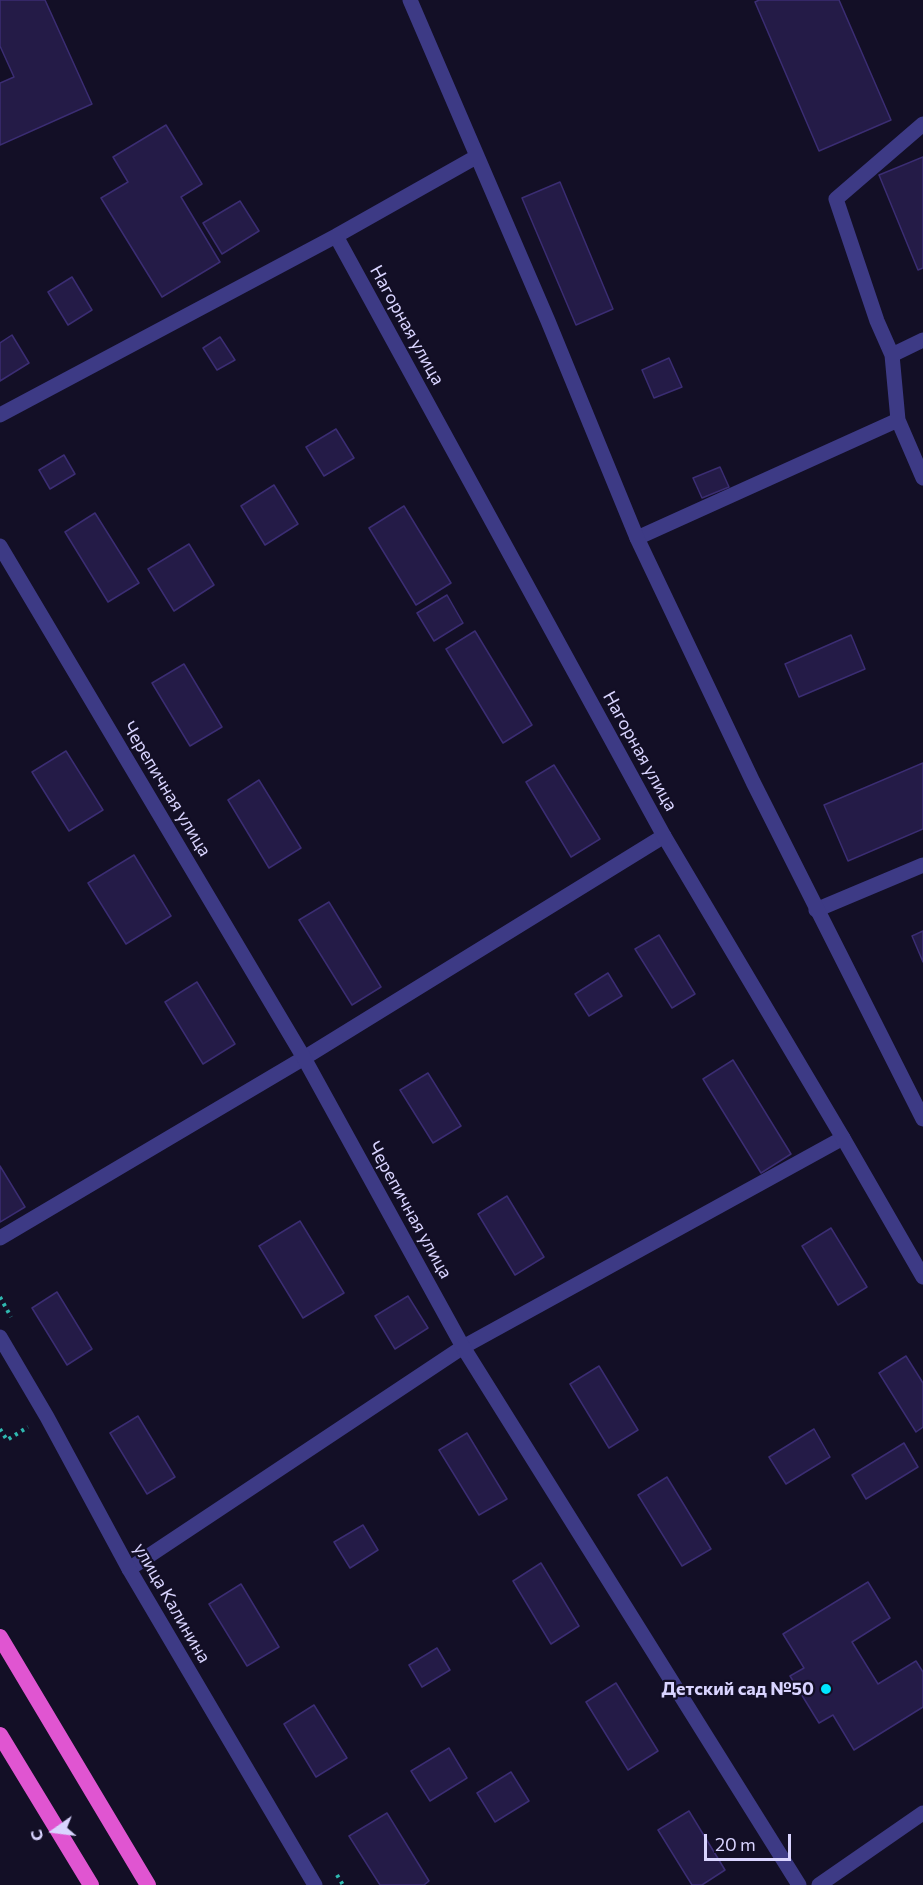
<!DOCTYPE html>
<meta charset="utf-8">
<style>
body{margin:0}
#map{position:relative;width:923px;height:1885px;overflow:hidden;background:#130f26;font-family:Commissioner,sans-serif}
canvas{display:block}
.north{position:absolute;left:24px;top:1801px;width:60px;height:60px;-webkit-text-stroke:4px #130f26;paint-order:stroke;rotate:256deg;font-size:16px;font-weight:700;line-height:24px;text-align:center;color:#d9d4ff}
.north::after{content:'';display:block;margin:auto;width:21px;height:27px;background:#d9d4ff;clip-path:polygon(50% 0,100% 100%,50% 72%,0 100%)}
.scale{position:absolute;left:704px;top:1834px;width:87px;height:27px;box-sizing:border-box;border:3px solid #d9d4ff;border-top:0;padding-left:8px;font-size:18px;line-height:21px;white-space:nowrap;color:#d9d4ff;-webkit-text-stroke:4px #130f26;paint-order:stroke}
</style>
<div id="map">
<canvas width="923" height="1885"></canvas>
<div class="north">С</div>
<div class="scale">20 m</div>
</div>
<script>
const ctx = document.querySelector('canvas').getContext('2d');
ctx.lineJoin = 'round';
function fill(path, color) {
  ctx.fillStyle = color;
  ctx.fill(path, 'evenodd');
}
function trace(path, color, width, dash) {
  ctx.strokeStyle = color;
  ctx.lineWidth = width;
  ctx.lineCap = dash ? 'butt' : 'round';
  ctx.setLineDash(dash || []);
  ctx.stroke(path);
}
function write(font, color, halo, rows, align = 'center') {
  ctx.font = font + ' Commissioner,sans-serif';
  ctx.lineWidth = 4.5;
  ctx.setLineDash([]);
  ctx.textBaseline = 'middle';
  ctx.strokeStyle = halo;
  ctx.fillStyle = color;
  for (const [text, x, y, turn = 0] of rows) {
    ctx.save();
    ctx.translate(x, y);
    ctx.rotate((+turn || 0) * Math.PI / 180);
    ctx.textAlign = isNaN(turn) ? turn : align;
    if (halo) ctx.strokeText(text, 0, 0);
    ctx.fillText(text, 0, 0);
    ctx.restore();
  }
}
const building = new Path2D(`
 M0 0H45L92 104 0 145V83L14 77 0 46Z
 M759 0H839L891 120 819 151 755 2Z
 M166 125 202 184 181 197 220 262 162 297 101 198 128 182 113 157Z
 M923 157V268L918 270 879 175Z
 M560 182 613 309 576 325 522 198Z
 M240 201 259 231 222 254 203 223Z
 M72 277 92 310 68 325 48 292Z
 M12 335 29 363 0 381V343Z
 M220 337 235 360 217 370 203 348Z
 M669 358 682 387 654 398 642 370Z
 M336 429 354 458 324 476 306 447Z
 M64 455 75 474 50 489 39 470Z
 M720 467 729 487 702 498 693 478Z
 M274 485 298 524 265 545 241 506Z
 M404 506 451 583 416 605 369 528Z
 M95 513 139 583 108 602 65 532Z
 M189 544 214 585 174 611 148 569Z
 M447 595 463 623 434 641 417 613Z
 M475 631 532 725 503 743 446 649Z
 M851 635 865 669 799 697 785 664Z
 M184 664 222 727 190 746 152 683Z
 M66 751 103 810 69 831 32 772Z
 M923 763V829L848 861 824 805Z
 M554 765 600 839 571 857 526 782Z
 M259 780 301 848 269 868 228 800Z
 M134 855 171 916 126 944 88 883Z
 M329 902 381 987 352 1005 299 920Z
 M923 931V962L912 936Z
 M659 935 695 994 672 1008 635 949Z
 M608 973 622 996 589 1016 575 994Z
 M197 982 235 1044 203 1064 165 1002Z
 M733 1060 791 1154 761 1173 703 1079Z
 M428 1073 461 1126 433 1143 400 1090Z
 M0 1166 25 1207 0 1222Z
 M507 1196 544 1257 515 1275 478 1214Z
 M300 1221 344 1293 303 1318 259 1246Z
 M831 1228 867 1287 838 1305 802 1246Z
 M57 1292 92 1349 67 1365 32 1308Z
 M408 1296 428 1328 395 1349 375 1316Z
 M906 1356 923 1383V1427L916 1432 879 1373Z
 M599 1366 638 1430 609 1448 570 1384Z
 M138 1416 175 1477 147 1494 110 1433Z
 M814 1429 830 1457 786 1484 769 1457Z
 M467 1433 507 1499 479 1515 439 1450Z
 M904 1443 918 1467 866 1499 852 1475Z
 M667 1477 711 1549 682 1566 638 1495Z
 M363 1525 378 1550 350 1568 334 1542Z
 M541 1563 579 1626 551 1644 513 1581Z
 M868 1582 890 1618 852 1642 878 1684 916 1661 923 1672V1707L854 1750 833 1715 819 1723 790 1676 804 1668 783 1634Z
 M241 1584 279 1647 247 1666 209 1604Z
 M437 1648 450 1670 422 1687 409 1665Z
 M616 1683 658 1751 628 1770 586 1702Z
 M314 1705 347 1758 316 1777 284 1724Z
 M449 1748 467 1778 430 1801 411 1771Z
 M511 1772 529 1801 495 1822 477 1793Z
 M689 1811 725 1870 702 1885H692L658 1830Z
 M387 1813 429 1881 424 1885H380L349 1836Z`);
fill(building, '#241b47');
trace(building, '#3b2d73', 1.5);
trace(new Path2D(`
 M0 1297 11 1317
 M0 1429 7 1440 28 1427
 M337 1875 343 1885`), '#2fb8b0', 4, [3, 4.5]);
trace(new Path2D(`
 M892 355 923 340
 M898 420 892 355 877 321 836 199 923 124
 M637 538 898 420 923 478
 M816 910 923 865
 M0 1238 304 1058 664 836
 M129 1569 463 1347 843 1138`), '#3d3a85', 15);
trace(new Path2D(`
 M410 0 548 321 637 538 753 782 923 1119
 M336 236 664 836 843 1138 923 1277
 M0 415 336 236 476 157
 M0 546 304 1058 463 1347 799 1885
 M0 1337 47 1417 129 1569 315 1885
 M819 1885 923 1813`), '#3d3a85', 15);
trace(new Path2D(`
 M0 1637 148 1885
 M0 1735 91 1885`), '#e055d1', 16);
for (const [x, y, r, color] of [
 [826,1689,6,"#00e5ff"]
]) {
  const dot = new Path2D();
  dot.arc(x, y, r, 0, 2 * Math.PI);
  ctx.fillStyle = color;
  ctx.fill(dot);
  trace(dot, '#130f26', 2);
}
write('18px', '#d9d4ff', '#130f26', [
 ["Нагорная улица",407,325,61],
 ["Нагорная улица",640,751,61],
 ["Черепичная улица",167,789,59],
 ["Черепичная улица",410,1210,61],
 ["улица Калинина",172,1603,60]
]);
write('bold 18px', '#d9d4ff', '#130f26', [
 ["Детский сад №50",814,1689]
], 'right');
</script>
